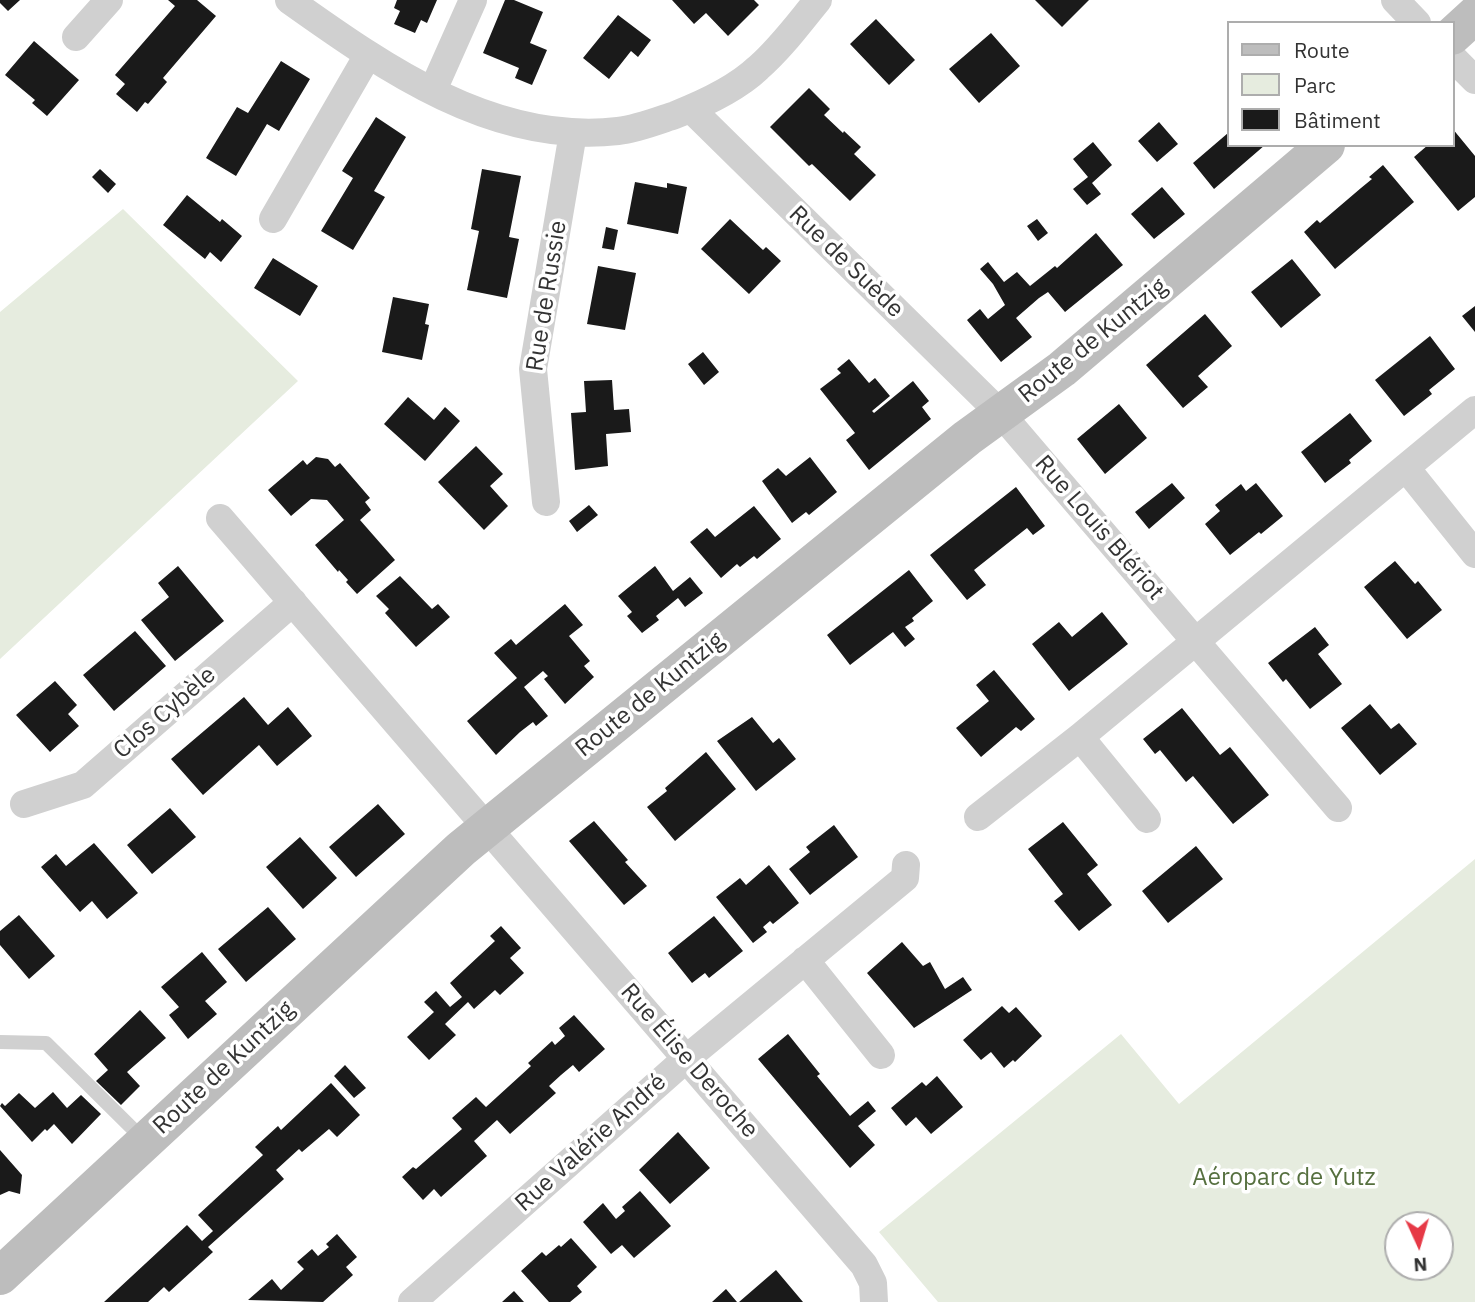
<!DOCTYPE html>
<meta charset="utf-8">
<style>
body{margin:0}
#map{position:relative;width:1475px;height:1302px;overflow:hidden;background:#fff;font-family:"IBM Plex Sans",sans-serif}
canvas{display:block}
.legend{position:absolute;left:1227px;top:21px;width:228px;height:126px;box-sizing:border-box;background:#fff;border:2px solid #adadad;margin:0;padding:9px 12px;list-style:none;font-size:21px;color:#333}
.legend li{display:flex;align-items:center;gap:14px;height:35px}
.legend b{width:35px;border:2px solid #adadad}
.north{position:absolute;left:1384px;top:1211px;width:70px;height:70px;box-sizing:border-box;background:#fff;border:2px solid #adadad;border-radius:50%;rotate:176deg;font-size:19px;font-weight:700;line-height:28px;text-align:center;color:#333}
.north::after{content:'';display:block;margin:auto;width:24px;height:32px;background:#e63946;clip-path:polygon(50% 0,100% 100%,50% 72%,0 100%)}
</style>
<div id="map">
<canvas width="1475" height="1302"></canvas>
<ul class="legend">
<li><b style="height:9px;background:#bdbdbd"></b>Route</li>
<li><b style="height:19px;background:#e6ecdf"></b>Parc</li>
<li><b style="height:19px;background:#1a1a1a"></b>Bâtiment</li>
</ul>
<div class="north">N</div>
</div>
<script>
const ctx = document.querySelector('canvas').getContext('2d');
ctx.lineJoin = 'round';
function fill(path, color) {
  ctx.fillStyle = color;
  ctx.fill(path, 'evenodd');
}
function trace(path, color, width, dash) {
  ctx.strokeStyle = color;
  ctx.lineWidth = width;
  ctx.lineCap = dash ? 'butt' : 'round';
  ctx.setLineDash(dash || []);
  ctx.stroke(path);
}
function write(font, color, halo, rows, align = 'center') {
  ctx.font = font + ' "IBM Plex Sans",sans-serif';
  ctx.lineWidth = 7;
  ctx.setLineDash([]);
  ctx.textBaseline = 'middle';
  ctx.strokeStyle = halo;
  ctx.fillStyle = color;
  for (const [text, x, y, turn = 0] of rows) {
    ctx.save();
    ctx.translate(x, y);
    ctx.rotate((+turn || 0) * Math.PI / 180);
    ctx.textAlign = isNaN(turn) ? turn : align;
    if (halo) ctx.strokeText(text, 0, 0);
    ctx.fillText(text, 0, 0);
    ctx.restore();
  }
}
fill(new Path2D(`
 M123 209 298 381 0 659V312Z
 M1475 859V1302H938L879 1232 1121 1034 1179 1104ZM1398 1225H1440V1267H1398Z`), '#e6ecdf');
fill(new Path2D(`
 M0 0H20L8 11 0 3Z
 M168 0H197L216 16 163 78 167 82 148 104 145 102 137 112 116 94 125 84 115 75 175 6Z
 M397 0H437L427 23 421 20 415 33 394 24 400 11 394 8Z
 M505 0H514L543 12 530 43 547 50 532 85 515 78 519 68 483 53Z
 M672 0H754L759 5 728 36 706 13 694 24Z
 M1035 0H1089L1062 27Z
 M618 15 651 40 638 57 631 51 609 79 583 58Z
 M876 19 915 60 889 85 850 44Z
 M991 33 1020 66 979 103 949 69Z
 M34 41 79 80 47 116 32 103 35 100 5 75Z
 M281 61 310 79 279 131 267 124 236 176 206 158 237 107 248 113Z
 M809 88 830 109 824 115 843 133 844 131 861 147 854 154 876 175 850 201 812 164 809 166 770 127Z
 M376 117 406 137 374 191 385 197 353 250 321 231 353 178 342 171Z
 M1159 122 1178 144 1157 162 1138 141Z
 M1452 128 1475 156V197L1458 211 1414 157 1428 145H1452Z
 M1228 133V145H1265L1214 189 1193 163Z
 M1093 142 1112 165 1092 183 1101 194 1087 205 1073 189 1088 177 1073 159Z
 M1383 165 1414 202 1335 269 1304 232 1317 220 1320 223 1361 188 1372 179 1369 177Z
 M100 169 116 184 108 193 92 177Z
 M482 169 521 176 509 237 519 239 507 298 467 290 479 231 471 229Z
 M635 182 667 188V183L687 187 678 234 627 224Z
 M1162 187 1185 214 1154 239 1131 214Z
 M187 195 220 222 222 219 242 236 221 262 210 252 205 259 163 225Z
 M730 219 763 250 766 247 781 261 749 294 701 249Z
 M1037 219 1048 233 1038 241 1027 226Z
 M606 227 618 230 614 250 602 248Z
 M1096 233 1123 265 1065 312 1048 292 1039 298 1016 318 1032 337 1001 362 967 320 980 309 988 319 1005 305 993 284 980 269 988 262 1004 282 1017 272 1030 286 1055 266 1057 268Z
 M273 258 318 286 300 316 254 288Z
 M1292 259 1321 295 1281 328 1251 292Z
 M598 266 636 273 625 330 587 324Z
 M393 297 429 304 425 324 429 325 422 360 382 352Z
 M1475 306V332L1462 316Z
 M1205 314 1232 346 1198 376 1208 387 1183 408 1146 365Z
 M1430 336 1455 369 1429 390 1432 394 1404 416 1375 380Z
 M703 352 719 372 704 385 688 364Z
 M849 359 869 383 875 378 890 396 872 411 874 413 913 381 929 401 922 407 931 419 869 470 846 440 855 433 820 389 841 373 837 369Z
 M612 380 614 410 629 409 631 432 606 434 608 466 575 470 571 413 586 412 584 381Z
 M408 397 434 420 445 407 460 421 425 461 384 424Z
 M1119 404 1147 438 1105 474 1077 439Z
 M1350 413 1372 441 1349 460 1351 463 1325 483 1301 452Z
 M476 446 503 474 490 486 508 506 484 530 438 482Z
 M316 457 328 459 335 467 340 463 370 498 365 502 371 510 360 520 395 560 357 594 346 582 348 580 339 570 338 572 315 545 344 520 327 500 311 499 291 516 268 490 303 460 307 465Z
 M810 457 837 492 809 515 806 512 792 523 762 481 778 468 786 476Z
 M1172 483 1185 498 1149 529 1135 512Z
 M1256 483 1283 516 1261 534 1259 532 1230 555 1205 524 1220 511 1215 505 1241 484 1246 491Z
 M1016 487 1045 526 1033 535 1027 528 974 570 986 585 967 600 930 555Z
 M589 505 598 515 577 532 569 521Z
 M754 506 781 539 757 559 754 556 740 567 737 564 721 578 690 542 707 528 715 537Z
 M1395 561 1415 584 1418 581 1442 610 1407 639 1364 587Z
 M178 566 224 621 175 661 141 620 169 597 158 583Z
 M655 566 673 591 690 577 703 593 685 607 678 598 656 616 659 620 642 633 627 616 632 612 618 596Z
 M909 570 933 601 912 618 914 621 905 627 915 639 905 647 893 632 850 665 827 635Z
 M400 576 432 609 438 604 450 617 416 647 385 613 389 609 376 596Z
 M565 604 583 625 569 636 590 661 584 666 594 677 565 704 544 679 548 676 543 671 524 687 548 716 536 726 533 722 520 732 496 755 467 721 517 678 494 653 511 639 516 645Z
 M1102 612 1128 644 1069 691 1032 644 1059 622 1072 637Z
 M1315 627 1329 645 1318 654 1342 684 1310 709 1286 679 1283 682 1268 663Z
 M135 631 166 666 114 711 83 675Z
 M994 670 1035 719 1021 731 1016 727 981 757 956 728 989 701 976 685Z
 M55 681 77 705 68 714 79 726 50 752 16 715Z
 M244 697 268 725 288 707 312 736 277 766 259 745 203 795 171 759Z
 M1370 704 1391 729 1399 723 1417 744 1380 775 1341 728Z
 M1182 708 1220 755 1230 747 1269 795 1233 824 1193 776 1186 782 1160 750 1155 754 1143 739Z
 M752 717 773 743 779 738 796 759 756 791 717 741Z
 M706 752 736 789 675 841 647 807 667 791 665 788Z
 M378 804 405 834 356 877 329 847Z
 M170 808 196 837 152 874 127 845Z
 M594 821 628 860 625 862 647 886 624 905 569 841Z
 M1063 822 1098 865 1087 874 1112 905 1079 931 1054 901 1063 894 1028 849Z
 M834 825 858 857 810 895 789 869 810 852 806 847Z
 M300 837 337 878 303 909 266 867Z
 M94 843 138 893 107 919 92 901 80 912 41 867 56 854 66 866Z
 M1196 846 1223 879 1168 923 1142 891Z
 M769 865 799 903 773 924 770 921 763 927 767 932 753 943 716 897 740 878 746 885Z
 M268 907 296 939 246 982 218 949Z
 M19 915 55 956 29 979 0 945V931Z
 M714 916 743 951 709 978 705 973 692 983 668 953Z
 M501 926 521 948 510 958 524 973 500 995 495 990 474 1009 468 1002 445 1024 456 1035 429 1060 407 1037 434 1012 424 1002 436 991 450 1007 462 997 450 983 495 941 490 936Z
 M902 942 923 966 930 962 945 989 963 977 972 990 914 1028 867 973Z
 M202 952 227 982 205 1001 217 1014 188 1039 169 1015 179 1007 161 987Z
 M1002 1006 1009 1013 1016 1007 1042 1036 1015 1062 1013 1060 1004 1068 991 1052 981 1060 963 1040Z
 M140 1010 166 1038 127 1072 140 1086 121 1105 96 1081 108 1070 94 1054Z
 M574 1015 605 1049 579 1072 573 1065 561 1075 549 1086 556 1093 510 1134 497 1120 474 1141 487 1156 441 1197 434 1189 423 1200 402 1177 413 1167 416 1169 462 1129 452 1118 476 1097 486 1107 531 1066 528 1063 552 1041 555 1045 565 1036 559 1028Z
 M788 1034 820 1074 817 1076 850 1116 868 1101 876 1111 858 1126 875 1145 850 1168 758 1059Z
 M345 1065 366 1088 354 1098 334 1076Z
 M937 1076 963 1107 931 1134 916 1117 906 1126 891 1108 922 1082 926 1086Z
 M331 1083 360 1115 337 1137 329 1129 302 1152 299 1149 276 1170 284 1179 208 1247 213 1252 169 1292 164 1287 148 1302H104L187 1225 202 1241 213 1231 198 1215 263 1155 255 1147 278 1126 281 1130Z
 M53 1092 67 1108 81 1095 101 1114 72 1144 54 1124 47 1131 45 1129 32 1142 0 1106 2 1103 5 1106 19 1093 35 1108Z
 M678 1132 710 1168 670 1204 639 1170Z
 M0 1150 22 1175 20 1194 9 1191 0 1195Z
 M640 1191 671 1226 634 1258 622 1245 611 1254 583 1222 603 1203 616 1219 625 1211 622 1207Z
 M337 1234 357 1257 346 1267 353 1275 323 1302 248 1300 272 1279 281 1290 304 1269 297 1262 312 1249 318 1256 329 1247 326 1244Z
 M571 1238 597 1267 577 1286 582 1292 570 1302H549L521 1271 542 1252 546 1256 559 1245 561 1247Z
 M776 1270 803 1302H739Z
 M726 1289 737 1302H712Z
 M514 1291 524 1302H502Z`), '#1a1a1a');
trace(new Path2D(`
 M0 1042 46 1043 144 1140`), '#d0d0d0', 14);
trace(new Path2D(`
 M289 0C386 69 494 145 618 131 637 129 657 121 675 115 703 104 736 89 758 68 781 48 799 23 818 0
 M1395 0 1417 23
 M76 37 109 0
 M1452 57 1475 80
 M433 90 473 0
 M691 109 1002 415 1338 808
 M273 219 368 55
 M1406 468 1475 554
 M546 502 533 369 573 133
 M220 518 864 1265 873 1283 874 1302
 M1080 737 1147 819
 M24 804 83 785 293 602
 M978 817 1080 737 1475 410
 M805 960 881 1055
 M412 1302 687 1058 905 878 906 865`), '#d0d0d0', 28);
trace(new Path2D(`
 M1452 36 1475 15
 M0 1276 461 849 967 438 1062 369 1326 145`), '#bdbdbd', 38);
write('24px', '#333', '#fff', [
 ["Rue de Suède",846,262,44],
 ["Rue de Russie",547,296,-81],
 ["Route de Kuntzig",1093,341,-39],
 ["Rue Louis Blériot",1099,528,49],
 ["Route de Kuntzig",650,695,-39],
 ["Clos Cybèle",165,713,-41],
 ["Rue Élise Deroche",689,1061,49],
 ["Route de Kuntzig",224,1068,-43],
 ["Rue Valérie André",591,1143,-42]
]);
write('24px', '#56703f', '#fff', [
 ["Aéroparc de Yutz",1284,1178]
]);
</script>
